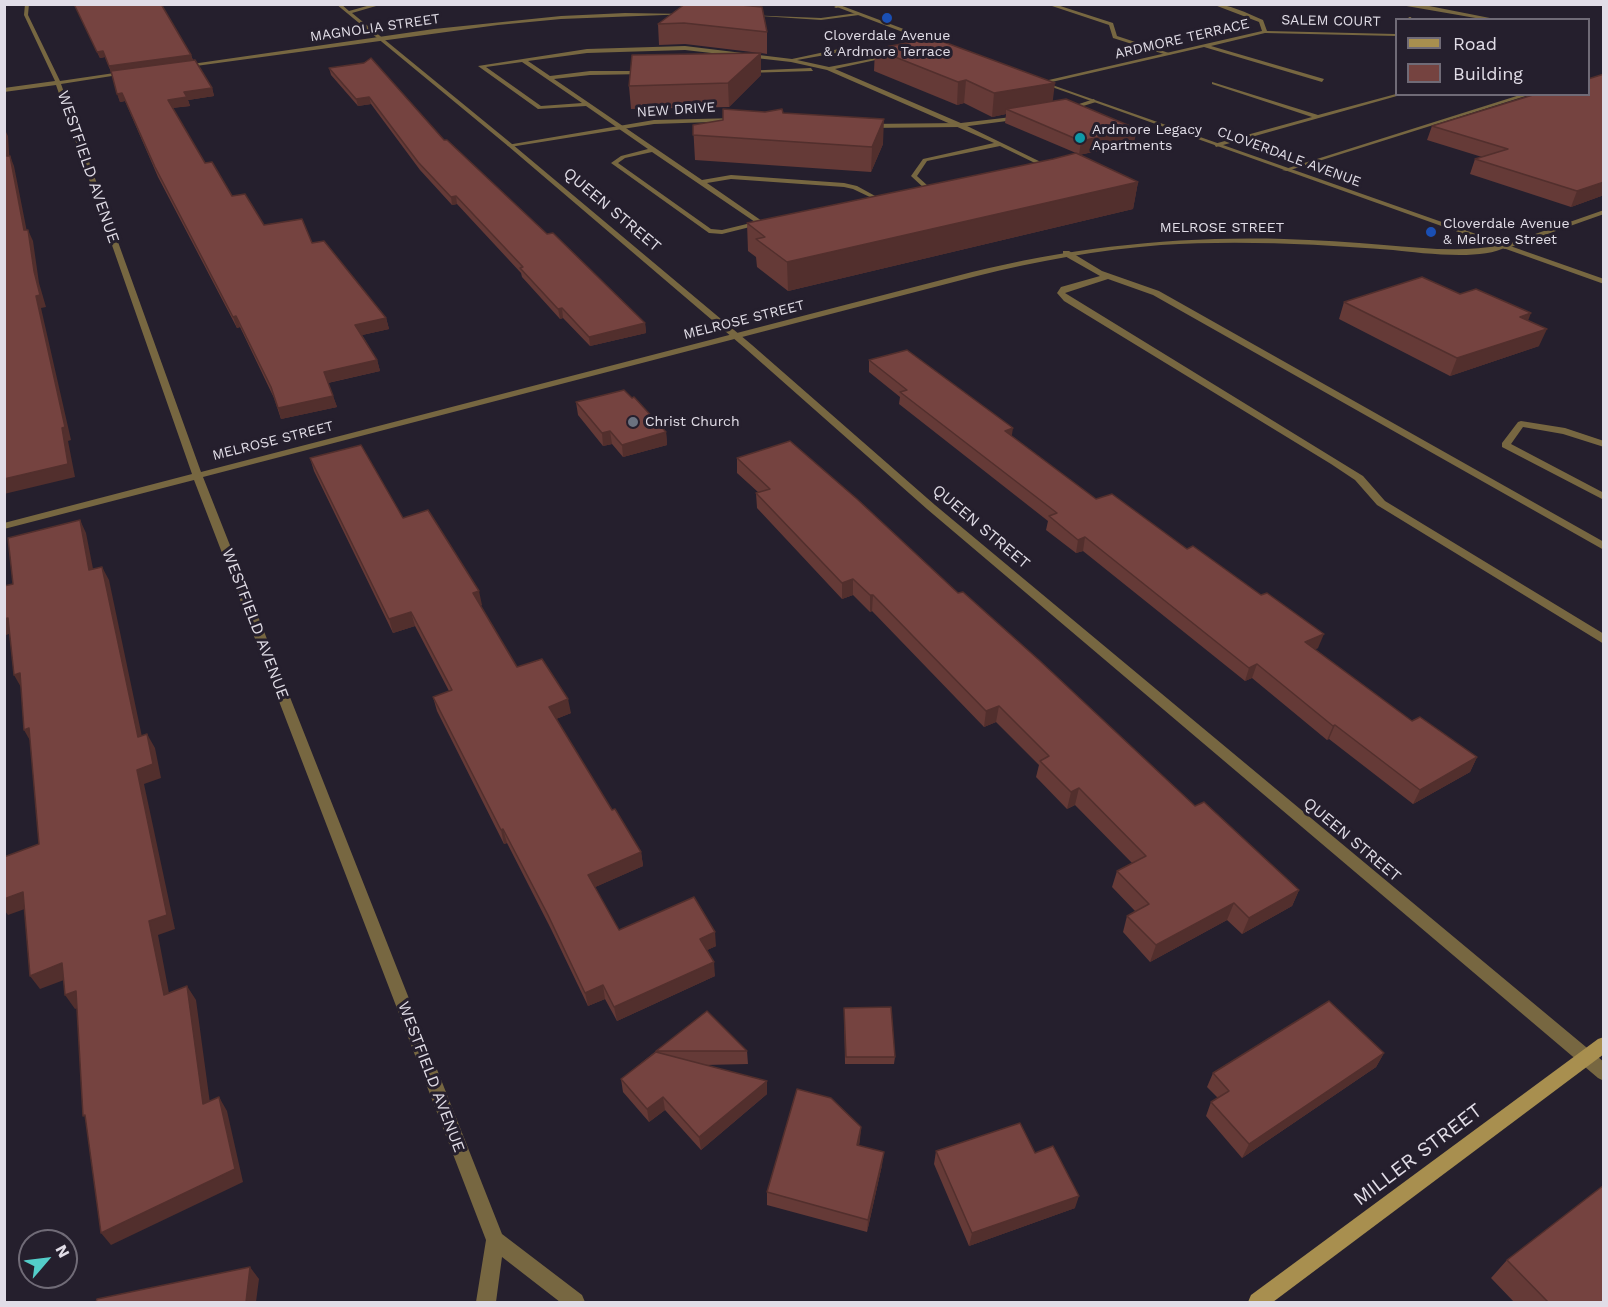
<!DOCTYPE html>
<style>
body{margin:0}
#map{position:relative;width:1608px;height:1307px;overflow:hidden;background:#251f2d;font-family:"Work Sans",sans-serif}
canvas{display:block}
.frame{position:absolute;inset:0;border:6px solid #e1dde7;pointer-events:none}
.legend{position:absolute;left:1395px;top:18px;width:195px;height:78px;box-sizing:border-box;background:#251f2d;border:2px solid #706b77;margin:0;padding:8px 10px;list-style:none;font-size:18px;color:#e1dde7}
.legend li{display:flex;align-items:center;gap:12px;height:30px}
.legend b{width:30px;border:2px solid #706b77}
.north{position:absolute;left:18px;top:1229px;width:60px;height:60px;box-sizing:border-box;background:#251f2d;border:2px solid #706b77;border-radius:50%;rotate:62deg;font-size:16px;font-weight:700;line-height:24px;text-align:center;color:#e1dde7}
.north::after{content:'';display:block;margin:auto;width:21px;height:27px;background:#53cdc9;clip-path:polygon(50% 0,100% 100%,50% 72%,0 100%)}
</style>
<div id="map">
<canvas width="1608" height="1307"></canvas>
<div class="frame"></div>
<ul class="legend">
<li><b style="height:8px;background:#a88f4f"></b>Road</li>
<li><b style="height:16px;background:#754340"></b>Building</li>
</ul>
<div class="north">N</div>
</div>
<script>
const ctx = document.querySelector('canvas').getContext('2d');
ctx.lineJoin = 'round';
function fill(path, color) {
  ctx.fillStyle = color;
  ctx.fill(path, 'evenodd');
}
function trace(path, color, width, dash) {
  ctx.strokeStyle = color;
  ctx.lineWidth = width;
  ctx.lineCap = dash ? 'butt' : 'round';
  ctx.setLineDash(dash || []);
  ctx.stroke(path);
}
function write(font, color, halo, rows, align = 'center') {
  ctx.font = font + ' "Work Sans",sans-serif';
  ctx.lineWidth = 6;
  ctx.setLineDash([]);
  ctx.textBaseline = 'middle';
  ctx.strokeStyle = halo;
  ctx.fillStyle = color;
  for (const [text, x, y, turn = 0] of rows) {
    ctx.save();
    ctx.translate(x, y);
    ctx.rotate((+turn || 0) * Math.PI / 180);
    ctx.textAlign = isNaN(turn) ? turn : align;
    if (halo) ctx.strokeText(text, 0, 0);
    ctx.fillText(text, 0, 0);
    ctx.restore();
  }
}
fill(new Path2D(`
 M1046 4H1054L1113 23 1117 36 1172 54 1167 55 1113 38 1109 25Z
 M1395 4H1419L1500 20H1487Z
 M1409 17H1411L1412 20H1407Z
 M685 46 792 59 848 47 880 59 835 69 963 124 1047 165 1035 167V165L1037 164 1000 146 927 161 917 176 928 186 940 183 943 185 925 189 911 176 923 159 994 143 827 70 791 62 685 50 587 53 528 61 550 76 590 71H648L646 74 590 75 554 79 702 180 731 175 844 183 857 186 877 197 872 198 853 189 844 187 731 179 707 183 762 221 774 218 778 220 722 234 709 233 611 163 621 156 648 149 586 106 538 109 478 66 587 49ZM848 51 871 59 829 67 797 60ZM522 62 582 103 541 106 486 67ZM652 152 755 222 722 230 711 229 618 163 625 158Z
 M811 68 813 71 745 73 742 71Z
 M1212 82 1318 115 1396 94H1404L1216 147 1214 144 1312 117 1212 84Z
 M1523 94H1532L1287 171 1282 170Z
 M1604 210V214L1505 249 1498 247Z
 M1063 251H1069L1102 271 1159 291 1604 542V550L1153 295 1108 279 1065 293 1363 476 1385 501 1604 634V644L1377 505 1355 480 1331 464 1064 301 1057 293 1061 287 1100 276 1063 255Z
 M1521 421 1565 428 1604 441V447L1563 434 1523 427 1511 444 1604 493V500L1502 447V443L1518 422Z`), '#776741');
fill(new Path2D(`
 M25 4H29L28 15 60 81 128 71 131 73 61 84 201 472 972 272C1075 247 1178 236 1284 239 1317 240 1351 242 1384 245 1424 248 1462 253 1502 245L1506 247C1482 261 1421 253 1393 250 1316 244 1238 240 1161 245 1098 250 1037 261 977 276L203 477 502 1234 582 1295 585 1302H560L502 1257 496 1302H476L486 1240 194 480 4 529V523L192 474 56 85 4 92V88L55 81 24 15Z
 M841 4H850L836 8 834 7Z
 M1212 4C1230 4 1246 13 1263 20L1267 31 1396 34V36L1265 33 1211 46 1324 79 1322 82 1204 47 1043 84 1040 82 1262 31 1259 22Z
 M625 13 690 14 561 19 498 25 181 68 178 66 434 29 561 16Z
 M857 13 859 15 821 20 746 15 821 18Z
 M1094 99 1096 102 1067 111 1064 109Z
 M1020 116 1022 119 961 127 867 128 864 126 867 124 961 123Z
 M739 118 741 121 654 124 510 147 507 145 654 120Z`), '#776741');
fill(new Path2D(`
 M336 4H341L349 11 374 4H383L352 13 512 144 752 345 935 505 1604 1062V1081L1598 1078 927 509 746 349 508 146Z
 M837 4 941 43 942 44 937 45 829 4Z
 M1038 80 1604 279V284L1038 82Z`), '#776741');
fill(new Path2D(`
 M1604 1037V1054L1273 1302H1248L1251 1295 1598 1039Z`), '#a88f4f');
fill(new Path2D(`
 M74 4H161L191 55 193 60 212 88 214 96 188 100 190 106 172 108 205 163 232 196 264 225 312 243 386 318 389 329 362 335 377 360 380 371 328 383 337 407 281 419 274 398 240 327 237 328 158 177 125 101 120 102 111 72 105 57 100 58Z
 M673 4H749L745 6 767 32V54L761 53V75L729 107 631 109 629 86 760 53 685 44 659 45 658 24 682 6Z
 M875 49 1053 101 1134 143 1079 155 1138 182 1133 209 788 291 757 267 756 257 748 251 747 223 1053 159 1076 153 1005 123 1006 114 992 117 964 103 957 105 874 71Z
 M329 68 444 140 645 323 646 333 590 346 563 318 560 319 522 277 521 273 457 204 452 205 420 170 371 104 358 106 331 75Z
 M1536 94 1604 195 1571 207 1470 174 1475 159 1482 157 1427 140 1432 126Z
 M783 113 883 144 871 172 695 160 693 125Z
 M1460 294 1528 321 1539 346 1450 376 1339 319 1344 302Z
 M869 360 1012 436 1096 499 1318 648 1315 649 1412 721 1477 757 1470 772 1413 804 1329 739 1327 740 1252 678 1245 681 1083 551 1076 553 1046 530 1048 521 899 404 900 397 869 372Z
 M576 402 666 432 667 445 623 457 612 444 603 446 578 415Z
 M310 458 403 518 482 605 480 606 517 667 571 713 556 719 612 810 641 852 643 866 595 887 619 930 716 946 707 950 715 976 617 1021 605 999 588 1006 551 929 507 843 504 844 437 711 433 697 449 691 415 626 393 633 314 471Z
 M737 458 958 593 1195 806 1299 890 1292 906 1242 934 1227 920 1150 962 1123 932 1127 916 1135 911 1112 887 1117 871 1132 863 1075 805 1067 809 1036 777 1039 765 996 722 984 727 872 611 870 612 853 595 842 599 757 508 756 493 758 492 737 473Z
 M844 1008 895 1057 894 1064H845Z
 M656 1051H747L748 1064 705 1065 767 1094 701 1150 665 1110 649 1122 623 1092 621 1079Z
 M1384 1053 1376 1067 1242 1158 1206 1116 1211 1102 1218 1098 1207 1087 1213 1073Z
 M861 1127 859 1146 882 1165 867 1232 767 1205V1192Z
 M936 1151 1035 1153 1075 1208 969 1246 934 1164Z
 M1507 1260 1604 1302H1514L1491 1278Z`), '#653a37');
fill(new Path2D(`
 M103 51 105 57 100 58 97 52Z
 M761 53V75L729 107 728 83Z
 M191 55 193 61 111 72 109 66Z
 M966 80 964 103 957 105 958 82Z
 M1055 83 1052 107 1006 109V114L992 117 994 93Z
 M212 88 214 96 188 100 190 106 170 108 168 100 184 92Z
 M122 93 125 101 120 102 117 94Z
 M369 97 371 104 358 106 356 99Z
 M884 119 883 144 871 172 872 147Z
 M4 128 8 136 10 167 5 156Z
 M1137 129 1134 143 1079 155 1081 141Z
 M10 156 14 166 29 242 24 230Z
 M1138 182 1133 209 788 291 787 262Z
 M1604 182V195L1571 207 1577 191Z
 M456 196 457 204 452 205 451 197Z
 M28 230 33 241 39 283 46 307 41 308 71 440 68 441 75 477 4 494V479L36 296 34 271Z
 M562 308 563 318 560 319 558 309Z
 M1531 313 1524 331 1520 317Z
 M236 316 240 327 237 328 233 317Z
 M386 318 389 329 358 336 355 325Z
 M645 323 646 333 590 346 589 337Z
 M1547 329 1539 346 1450 376 1457 358Z
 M377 360 380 371 327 383 324 372Z
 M333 396 337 407 281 419 278 408Z
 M1013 428 1011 441 1005 431Z
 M610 431 612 444 603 446 602 433Z
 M666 432 667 445 623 457 622 445Z
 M80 520 86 533 96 584 89 570Z
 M1085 537 1083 551 1076 553 1078 540Z
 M102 567 109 580 145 751 138 737Z
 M853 579V595L842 599V583Z
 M479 591 482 605 476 607 473 593Z
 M870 595H873L872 611 870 612Z
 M411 612 415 626 393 633 389 619Z
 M8 618 15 632 6 635 4 633V619Z
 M1324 634 1318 648 1300 656 1305 642Z
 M1257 664 1252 678 1245 681 1249 668Z
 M20 673 22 689 14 675Z
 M568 699 571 713 551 721 549 707Z
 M999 706 996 722 984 727 986 711Z
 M1335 725 1329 739 1327 740 1333 726Z
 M29 728 32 744 24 730Z
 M147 734 155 748 161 778 144 784 175 929 158 935 172 1009 164 995 149 921 137 770Z
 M1477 757 1470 772 1413 804 1420 790Z
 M1079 788 1075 805 1067 809 1071 792Z
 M503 829 507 843 504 844 501 830Z
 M641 852 643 866 591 889 588 875Z
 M1299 890 1292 906 1242 934 1249 918Z
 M23 892 33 906 8 915 4 910V899Z
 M1234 903 1227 920 1150 962 1156 945Z
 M715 932 716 946 701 953 700 939Z
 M714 962 715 976 617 1021 614 1007Z
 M62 963 72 977 40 989 30 976Z
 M603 985 605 999 588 1006 585 993Z
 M187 986 196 1000 212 1118 203 1104Z
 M76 991 86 1005 75 1009 65 995Z
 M1384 1053 1376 1067 1242 1158 1249 1144Z
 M767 1081V1094L701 1150 699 1137Z
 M219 1097 227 1111 243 1182 111 1245 101 1233Z
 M663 1097 665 1110 649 1122 647 1109Z
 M861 1127 860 1140 856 1158 857 1145Z
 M884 1152 882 1165 867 1232 868 1220Z
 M1079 1196 1075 1208 969 1246 972 1233Z
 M250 1267 259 1279 256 1302H246Z`), '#522f2d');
const building = new Path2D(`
 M74 4H161L191 55 109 66 103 51 97 52Z
 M685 4H730L762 7 767 32 684 23 658 24Z
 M933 38 1055 83 994 93 966 80 958 82 875 49Z
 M761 53 728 83 629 86 632 55Z
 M371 58 444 140H447L547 234 553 233 645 323 589 337 562 308 558 309 520 268 523 267 456 196 451 197 418 162 369 97 356 99 329 68 364 63Z
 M195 60 212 88 184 92 187 97 168 100 205 163 212 162 232 196 245 194 264 225 302 219 312 243 324 241 386 318 355 325 377 360 324 372 333 396 278 408 271 387 236 316 233 317 155 167 122 93 117 94 111 71Z
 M1604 74V182L1577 191 1475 159 1508 149 1432 126 1536 94H1588V79Z
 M1066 99 1137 129 1081 141 1006 109Z
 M723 109 765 112 782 109 783 113 884 119 872 147 693 135V125L723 120Z
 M4 136 5 156H10L24 230H28L34 271 40 295 36 296 65 427 62 428 68 464 4 479Z
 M1076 153 1138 182 787 262 756 239 765 237 747 223 1053 159Z
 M1422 277 1460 294 1476 289 1531 313 1520 317 1547 329 1457 358 1344 302Z
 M907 350 1013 428 1005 431 1096 499 1112 494 1187 549 1193 546 1261 595 1267 593 1324 634 1305 642 1412 721 1420 717 1477 757 1420 790 1335 725 1333 726 1257 664 1249 668 1085 537 1078 540 1049 516 1057 513 900 392 907 390 869 360Z
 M624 390 632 398 634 397 666 432 622 445 610 431 602 433 576 402Z
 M790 441 857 499 958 593 963 592 1040 661 1195 806 1204 802 1299 890 1249 918 1234 903 1156 945 1127 916 1149 904 1117 871 1146 856 1079 788 1071 792 1040 761 1049 756 999 706 986 711 873 595H870L853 579 842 583 756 493 770 489 737 458Z
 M361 445 403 518 428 510 479 591 473 593 517 667 542 659 568 699 549 707 612 810 615 809 641 852 588 875 619 930 694 897 715 932 700 939 714 962 614 1007 603 985 585 993 548 915 503 829 501 830 433 697 452 690 411 612 389 619 310 458Z
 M80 520 89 570 102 567 138 737 147 734 153 764 137 770 167 915 149 921 164 995 187 986 203 1104 219 1097 235 1169 101 1233 85 1115 83 1116 76 991 65 995 62 963 30 976 23 892 4 899V857L39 844 29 728 24 730 20 673 14 675 8 618 4 619V586L13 584 8 538Z
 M1329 1001 1384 1053 1249 1144 1211 1102 1229 1091 1213 1073Z
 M891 1007 895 1057H846L844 1008Z
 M707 1011 747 1051H656Z
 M656 1052 767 1081 699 1137 663 1097 647 1109 621 1079Z
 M797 1089 831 1098 861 1127 857 1145 884 1152 868 1220 767 1192Z
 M1020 1123 1035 1153 1053 1146 1079 1196 972 1233 936 1151Z
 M1604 1185V1302H1548L1507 1260Z
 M250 1267 246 1302H96L97 1299Z`);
fill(building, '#754340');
trace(building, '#522f2d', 1.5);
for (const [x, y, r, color] of [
 [887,18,6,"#1a4fb4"],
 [1080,138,6,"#0f9aa8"],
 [1431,232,6,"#1a4fb4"],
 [633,422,6,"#6b7280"]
]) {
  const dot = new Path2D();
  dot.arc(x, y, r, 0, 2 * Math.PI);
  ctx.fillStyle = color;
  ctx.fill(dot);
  trace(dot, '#251f2d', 2);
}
write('14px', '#e1dde7', '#251f2d', [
 ["SALEM COURT",1331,21,1],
 ["MAGNOLIA STREET",375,28,-8],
 ["ARDMORE TERRACE",1182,39,-13],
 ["NEW DRIVE",676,110,-4],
 ["CLOVERDALE AVENUE",1289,157,20],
 ["MELROSE STREET",1222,228],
 ["MELROSE STREET",744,320,-14],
 ["MELROSE STREET",273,441,-14]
]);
write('14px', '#e1dde7', '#251f2d', [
 ["Cloverdale Avenue",887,36,"center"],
 ["& Ardmore Terrace",887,52,"center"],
 ["Ardmore Legacy",1092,130],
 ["Apartments",1092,146],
 ["Cloverdale Avenue",1443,224],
 ["& Melrose Street",1443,240],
 ["Christ Church",645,422]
], 'left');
write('16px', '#e1dde7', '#251f2d', [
 ["WESTFIELD AVENUE",88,167,71],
 ["QUEEN STREET",612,210,40],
 ["QUEEN STREET",981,527,40],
 ["WESTFIELD AVENUE",255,624,69],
 ["QUEEN STREET",1352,840,40],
 ["WESTFIELD AVENUE",431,1077,69]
]);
write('20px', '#e1dde7', '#251f2d', [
 ["MILLER STREET",1418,1155,-37]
]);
</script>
